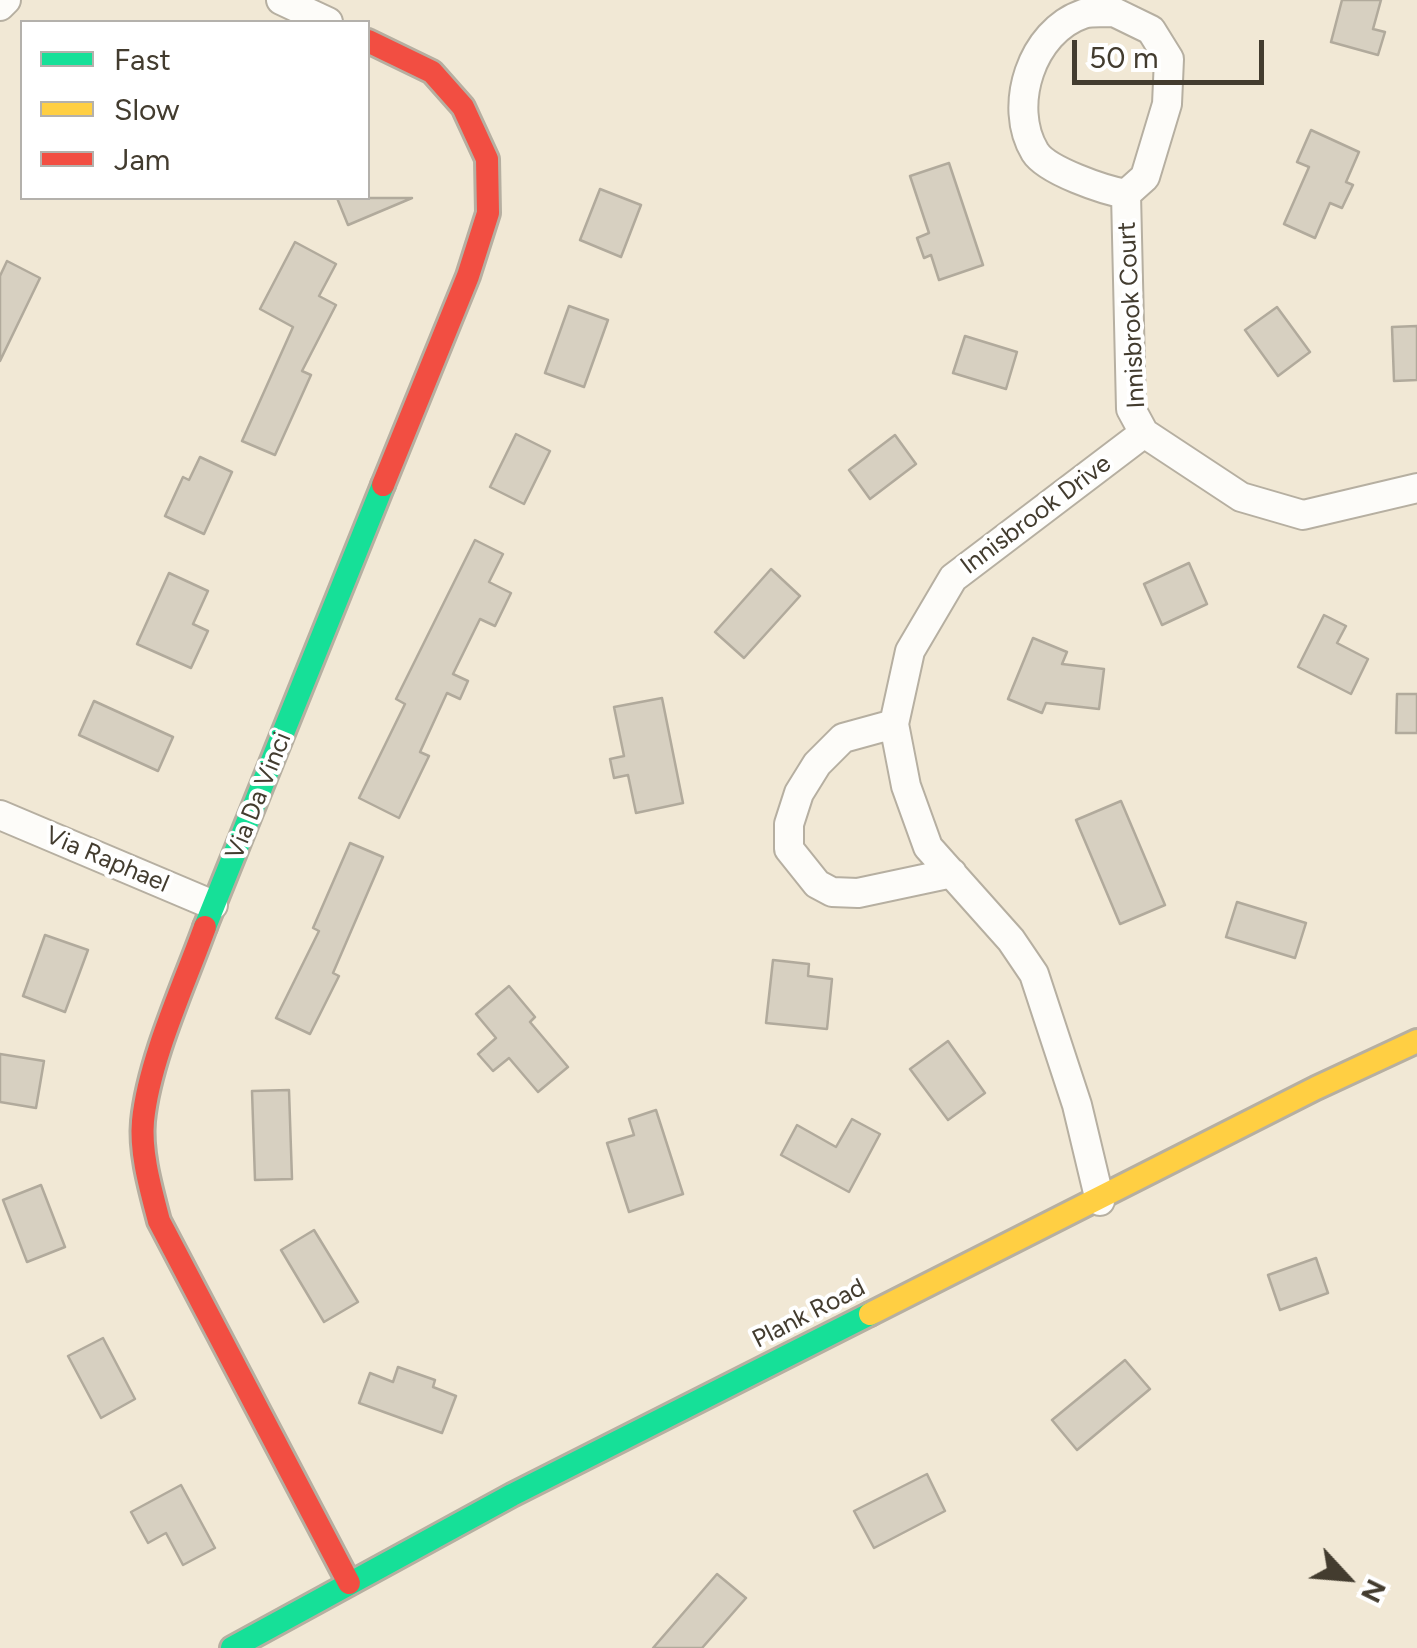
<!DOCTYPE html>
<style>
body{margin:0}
#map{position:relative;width:1417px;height:1648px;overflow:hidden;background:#f1e8d5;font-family:Figtree,sans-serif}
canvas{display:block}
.legend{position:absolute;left:20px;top:20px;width:350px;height:180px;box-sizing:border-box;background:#fff;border:2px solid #b4b1ac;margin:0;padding:12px 18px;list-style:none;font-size:30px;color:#433c2f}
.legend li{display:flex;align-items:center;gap:20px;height:50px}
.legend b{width:50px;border:2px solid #b4b1ac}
.north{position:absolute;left:1297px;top:1528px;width:100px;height:100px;-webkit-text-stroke:8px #fff;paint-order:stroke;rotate:116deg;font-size:28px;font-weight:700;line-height:40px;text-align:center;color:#433c2f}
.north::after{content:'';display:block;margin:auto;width:35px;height:45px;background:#433c2f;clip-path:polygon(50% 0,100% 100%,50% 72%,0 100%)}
.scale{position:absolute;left:1072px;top:40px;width:192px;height:45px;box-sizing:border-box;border:5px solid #433c2f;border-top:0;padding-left:12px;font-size:30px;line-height:35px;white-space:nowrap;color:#433c2f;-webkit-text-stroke:8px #fff;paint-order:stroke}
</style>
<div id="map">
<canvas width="1417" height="1648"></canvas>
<ul class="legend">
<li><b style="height:12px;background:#16e098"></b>Fast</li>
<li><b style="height:12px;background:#ffcf43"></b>Slow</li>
<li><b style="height:12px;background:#f24e42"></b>Jam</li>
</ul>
<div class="north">N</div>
<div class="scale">50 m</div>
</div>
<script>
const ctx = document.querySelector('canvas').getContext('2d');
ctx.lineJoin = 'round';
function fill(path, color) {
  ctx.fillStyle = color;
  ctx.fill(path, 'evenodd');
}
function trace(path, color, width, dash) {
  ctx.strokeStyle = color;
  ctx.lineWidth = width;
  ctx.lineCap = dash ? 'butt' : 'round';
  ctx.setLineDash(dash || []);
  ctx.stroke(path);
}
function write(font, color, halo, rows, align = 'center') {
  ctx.font = font + ' Figtree,sans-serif';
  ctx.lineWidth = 8;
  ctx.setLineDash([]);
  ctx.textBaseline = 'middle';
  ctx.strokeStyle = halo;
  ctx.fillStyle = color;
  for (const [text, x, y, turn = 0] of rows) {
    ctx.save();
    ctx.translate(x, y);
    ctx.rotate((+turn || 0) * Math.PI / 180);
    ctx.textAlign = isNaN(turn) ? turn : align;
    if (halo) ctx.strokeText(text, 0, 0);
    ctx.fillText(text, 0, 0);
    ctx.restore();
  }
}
const building = new Path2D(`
 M1342 0H1381L1373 29 1385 32 1378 55 1331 42Z
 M1311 130 1359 152 1346 182 1353 185 1342 208 1330 203 1315 238 1284 224 1309 167 1297 162Z
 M949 163 983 265 939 280 931 255 924 258 917 238 929 233 910 176Z
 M600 189 641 205 621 257 580 240Z
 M337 198H412L348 225Z
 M295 242 336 264 319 296 336 305 302 371 311 375 275 455 242 441 293 327 260 309Z
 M7 261 40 278 0 361V276Z
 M569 306 608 320 584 387 545 373Z
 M1277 307 1310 352 1278 376 1245 330Z
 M1417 326V380L1394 381 1392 327Z
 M965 336 1017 352 1006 389 953 373Z
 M516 434 550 451 524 504 490 487Z
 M895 435 916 464 870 499 849 470Z
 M200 457 232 472 204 534 165 516 183 477 189 480Z
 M475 540 503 554 489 582 511 593 495 626 480 619 453 674 468 681 460 699 447 693 420 752 429 756 399 818 359 798 405 704 396 699Z
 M1189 563 1207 604 1162 625 1144 584Z
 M771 569 800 596 744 658 715 632Z
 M169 573 208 591 193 624 208 631 191 668 137 644Z
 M1324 615 1346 626 1337 643 1368 659 1351 694 1298 667Z
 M1033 638 1067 652 1062 664 1104 669 1099 709 1046 703 1042 713 1008 699Z
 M1397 694H1417V733H1396Z
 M662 698 683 803 636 813 628 775 614 778 610 759 624 756 614 707Z
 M94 701 173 737 158 771 79 735Z
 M1121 801 1165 905 1120 924 1076 820Z
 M350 843 383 857 333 973 339 976 310 1034 276 1018 319 931 313 928Z
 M1237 902 1306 923 1295 958 1226 937Z
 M45 935 88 950 65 1012 23 996Z
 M773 960 809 964 808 976 832 979 827 1029 766 1023Z
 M509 986 535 1017 530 1022 568 1067 538 1092 509 1058 493 1071 478 1054 496 1038 476 1014Z
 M948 1041 985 1093 948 1120 910 1069Z
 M0 1054 44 1061 36 1108 0 1102Z
 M289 1090 292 1179 255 1180 252 1091Z
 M656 1110 683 1194 629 1212 607 1143 634 1135 629 1119Z
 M852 1119 880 1134 849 1192 781 1155 797 1125 836 1147Z
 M41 1185 65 1247 27 1262 3 1200Z
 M314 1230 358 1302 324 1322 281 1250Z
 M1316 1258 1328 1293 1280 1310 1268 1275Z
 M103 1338 135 1399 101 1418 68 1356Z
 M1125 1360 1150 1389 1077 1450 1052 1420Z
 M398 1367 435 1380 433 1387 456 1396 442 1433 359 1403 370 1373 393 1382Z
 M927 1474 945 1511 874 1548 854 1511Z
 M181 1485 215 1548 183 1565 166 1533 148 1543 131 1512Z
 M717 1574 746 1598 702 1648H653Z`);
fill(building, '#d7d0c1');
trace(building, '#b1aa9c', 2.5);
const street = new Path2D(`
 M281 0 328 22
 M0 6 6 0
 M1114 12 1151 30 1169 59 1167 104 1145 177 1126 194C1104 190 1047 171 1035 152 1007 106 1032 31 1083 14 1092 11 1105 13 1114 12Z
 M1126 194 1131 409 1144 433 1241 497 1303 515 1417 488
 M894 724 843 738 817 764 799 793 789 824V849L817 884 832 892 858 893 952 873
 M0 815 213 905
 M1100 1201 1077 1105 1034 974 1011 940 928 847 906 786 894 724 910 651 953 578 1144 433`);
const fast = new Path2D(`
 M205 927 383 485
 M232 1648 512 1495 870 1314`);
const slow = new Path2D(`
 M870 1314 1316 1088 1417 1041`);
const jam = new Path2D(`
 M368 41 432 72 463 107 487 159 488 213 468 276 383 485
 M205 927C184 985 149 1060 143 1121 140 1153 151 1190 159 1221L349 1583`);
trace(street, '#b6afa1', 32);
trace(fast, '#b6afa1', 28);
trace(slow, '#b6afa1', 28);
trace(jam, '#b6afa1', 28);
trace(street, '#fdfcf9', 28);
trace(fast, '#16e098', 22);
trace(slow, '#ffcf43', 22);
trace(jam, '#f24e42', 22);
write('25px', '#433c2f', '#fff', [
 ["Innisbrook Court",1132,315,-93],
 ["Innisbrook Drive",1036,515,-37],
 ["Via Da Vinci",259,796,-68],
 ["Via Raphael",107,860,23],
 ["Plank Road",809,1314,-27]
]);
</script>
